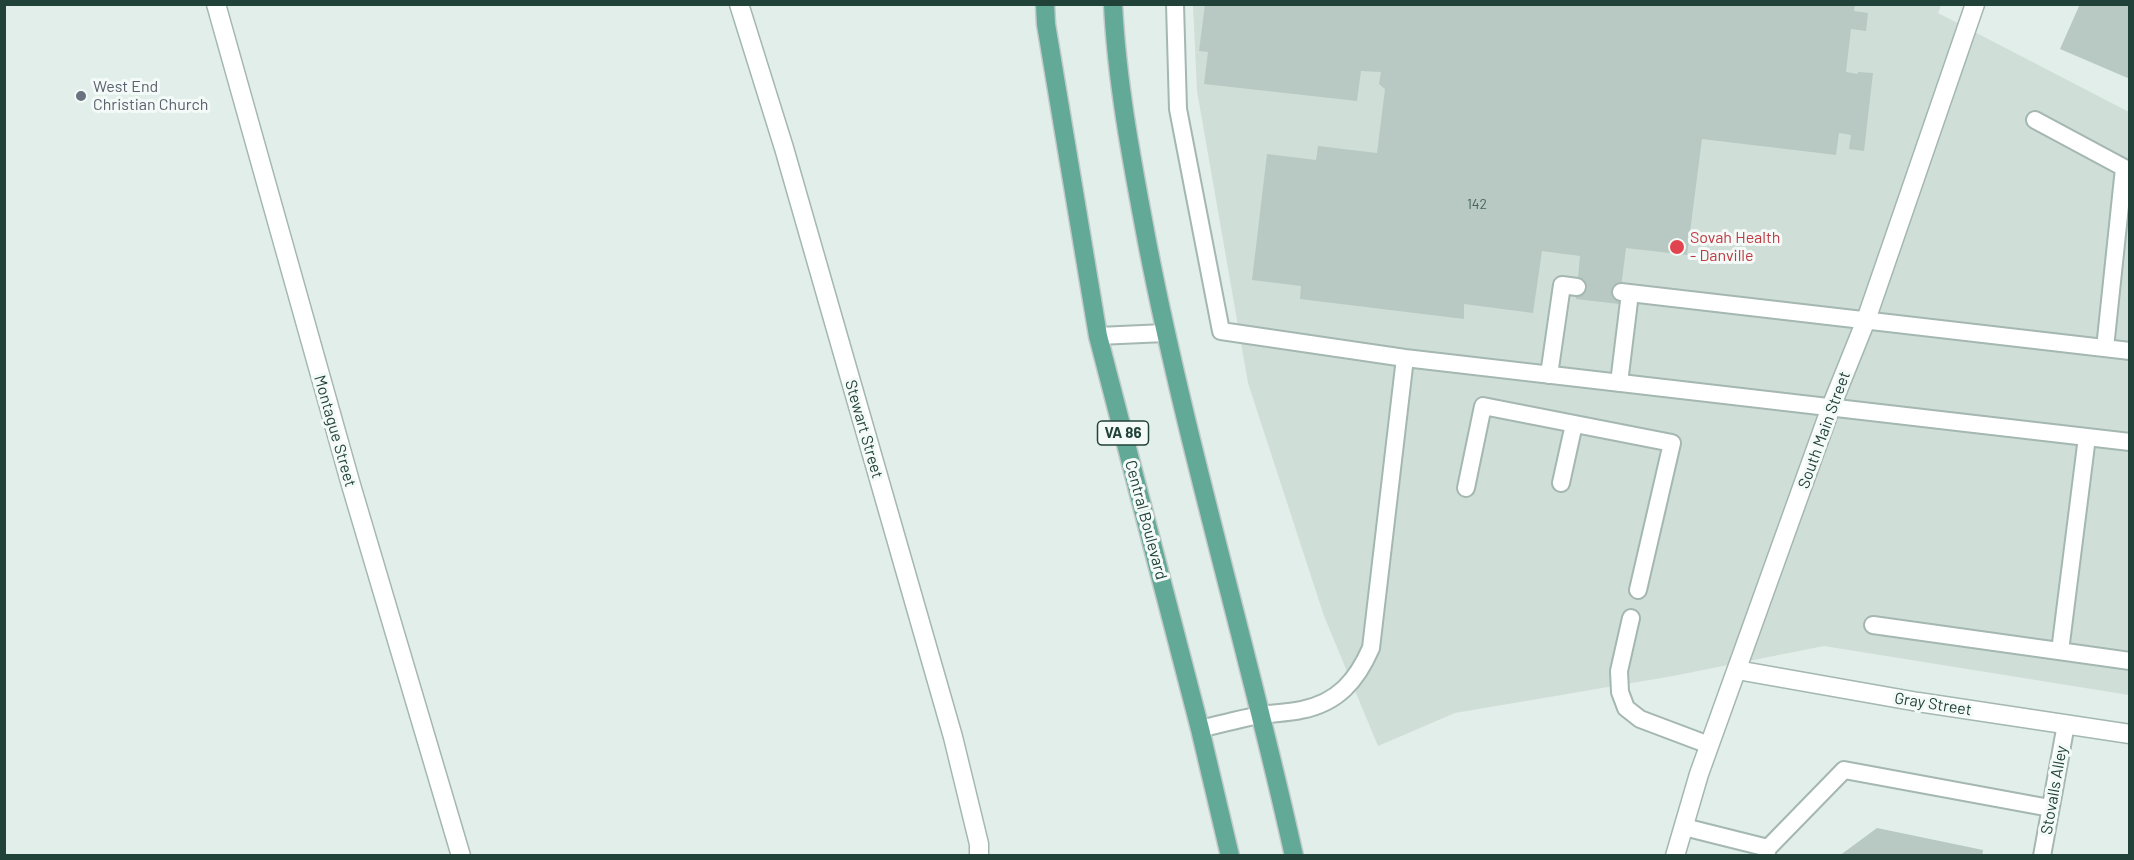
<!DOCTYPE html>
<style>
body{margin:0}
#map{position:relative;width:2134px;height:860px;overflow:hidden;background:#e2eee9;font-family:Barlow,sans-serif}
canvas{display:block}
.frame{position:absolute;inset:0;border:6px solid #204239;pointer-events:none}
</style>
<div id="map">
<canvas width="2134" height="860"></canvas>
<div class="frame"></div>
</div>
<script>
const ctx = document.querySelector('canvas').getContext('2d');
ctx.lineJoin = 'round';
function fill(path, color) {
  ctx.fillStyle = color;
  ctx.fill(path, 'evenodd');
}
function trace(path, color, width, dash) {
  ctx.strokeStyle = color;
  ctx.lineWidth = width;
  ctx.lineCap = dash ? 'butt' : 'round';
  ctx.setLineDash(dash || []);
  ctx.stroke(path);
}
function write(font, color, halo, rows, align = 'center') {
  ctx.font = font + ' Barlow,sans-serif';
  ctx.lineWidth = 6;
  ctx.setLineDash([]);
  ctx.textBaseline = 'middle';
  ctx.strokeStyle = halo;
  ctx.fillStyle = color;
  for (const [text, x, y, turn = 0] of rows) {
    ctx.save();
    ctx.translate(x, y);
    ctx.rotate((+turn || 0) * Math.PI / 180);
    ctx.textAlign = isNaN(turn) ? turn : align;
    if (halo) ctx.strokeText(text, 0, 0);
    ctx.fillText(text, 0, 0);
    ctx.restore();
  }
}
fill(new Path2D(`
 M1193 5H1941L1938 13 2129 112V695L1824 646 1673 676 1455 713 1378 746 1324 616 1248 383 1197 91Z`), '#d0ded8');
fill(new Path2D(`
 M1205 4H1855L1854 11 1868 13 1866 31 1851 29 1846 72 1858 74V72L1873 73 1864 151 1849 149 1851 135 1839 133 1836 155 1702 139 1687 255 1626 248 1619 304 1576 299 1580 256 1542 251 1533 313 1464 304V319L1300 299 1301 286 1252 280 1267 154 1316 160 1318 146 1377 153 1385 89 1379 84 1381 72 1361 71 1357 101 1204 84 1208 52 1199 51Z
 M2080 4H2130V79L2060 49Z
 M1877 828 1983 850 1982 856H1839Z`), '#b7c9c2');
const service = new Path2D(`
 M1175 4 1178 109 1221 331 1405 358 2130 442
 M2035 120 2130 171
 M1621 292 2130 351
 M1098 336 1165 333
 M2105 348 2124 168
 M1549 375 1562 285 1577 287
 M1619 383 1630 293
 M1561 483 1574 424
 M1466 488 1483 406 1672 443 1638 590
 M1631 618 1619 671 1620 692 1626 708 1640 719 1709 745
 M1873 625 2130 661
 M2060 651 2087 437
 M1200 729C1220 724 1240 719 1260 715 1273 713 1288 713 1301 710 1338 703 1357 680 1371 648L1405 358
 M1684 827 1768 848
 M1766 856 1768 848 1844 770 2050 808
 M2042 856 2066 724`);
const minor = new Path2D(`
 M216 4 351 485 461 856
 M739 4 784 148 953 737 979 844V856
 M1737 670 1918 702 2130 734`);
const tertiary = new Path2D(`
 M1675 856 1699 774 1831 407 1866 320 1975 4`);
const primary = new Path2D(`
 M1045 4 1046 24 1098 336 1200 729 1230 856
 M1113 4C1117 86 1133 167 1148 247 1188 451 1249 652 1294 856`);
trace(service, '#a4b7b1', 20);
trace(minor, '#a4b7b1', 21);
trace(tertiary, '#a4b7b1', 21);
trace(primary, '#c1cac8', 21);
trace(service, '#fff', 16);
trace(minor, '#fff', 18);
trace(tertiary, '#fff', 18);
trace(primary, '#62a998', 18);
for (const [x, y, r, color] of [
 [81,96,6,"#6b7280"],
 [1677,247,8,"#e0444e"]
]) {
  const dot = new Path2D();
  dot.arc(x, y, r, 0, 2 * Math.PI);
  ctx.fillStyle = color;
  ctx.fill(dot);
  trace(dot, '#f4faf7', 2);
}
write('14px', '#46645b', null, [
 ["142",1477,204]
]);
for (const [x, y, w] of [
 [1123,433,51]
]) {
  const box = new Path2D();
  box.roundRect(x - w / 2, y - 12, w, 24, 4.5);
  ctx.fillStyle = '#f4faf7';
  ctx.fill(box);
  trace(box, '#204239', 1.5);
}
write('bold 15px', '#204239', null, [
 ["VA 86",1123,433]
]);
write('16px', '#5b616d', '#f4faf7', [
 ["West End",93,87],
 ["Christian Church",93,105]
], 'left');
write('16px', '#be3a42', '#f4faf7', [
 ["Sovah Health",1690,238],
 ["- Danville",1690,256]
], 'left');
write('16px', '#204239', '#f4faf7', [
 ["Stewart Street",864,429,74],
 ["South Main Street",1824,430,-70],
 ["Montague Street",335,431,74],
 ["Central Boulevard",1146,520,75],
 ["Gray Street",1933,704,9],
 ["Stovalls Alley",2054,790,-80]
]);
</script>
